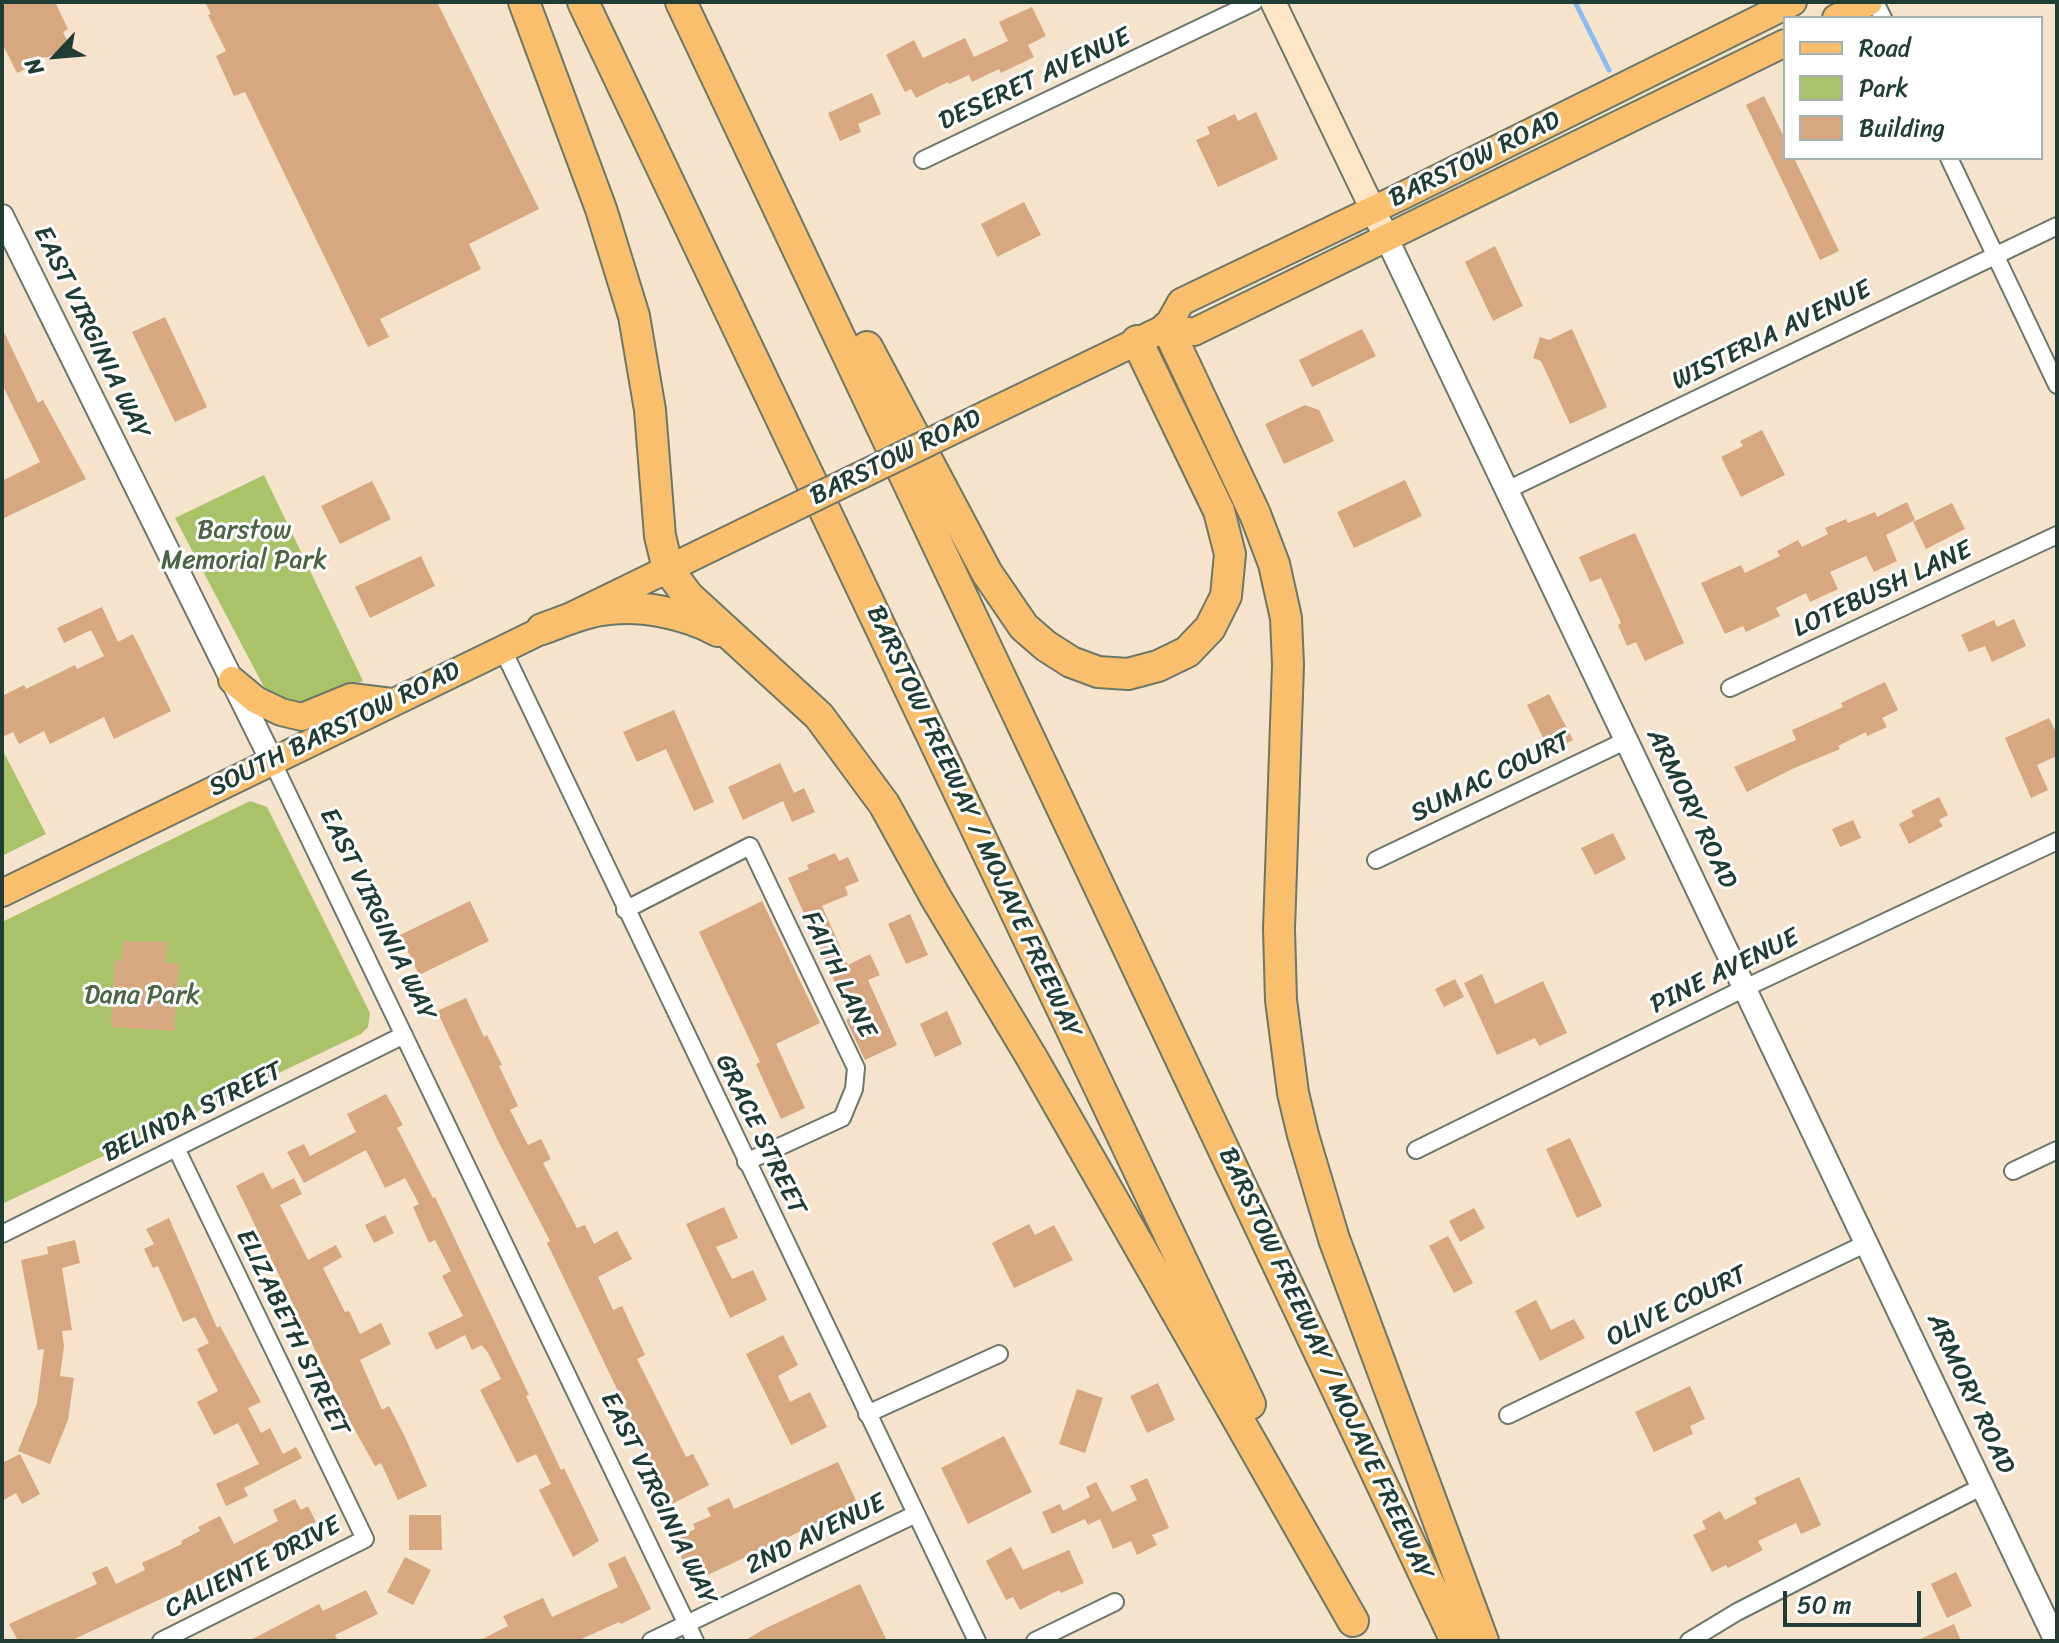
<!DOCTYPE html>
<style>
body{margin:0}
#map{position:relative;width:2059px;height:1643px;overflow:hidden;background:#f6e3cc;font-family:Sriracha,sans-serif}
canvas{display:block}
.frame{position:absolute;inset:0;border:4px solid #1f3d34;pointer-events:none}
.legend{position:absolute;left:1783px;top:16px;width:260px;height:144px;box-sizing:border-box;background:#fff;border:2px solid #a5b1ae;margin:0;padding:10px 14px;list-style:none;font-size:24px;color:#1f3d34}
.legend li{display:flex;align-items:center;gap:16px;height:40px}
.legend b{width:40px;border:2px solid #a5b1ae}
.north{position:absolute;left:16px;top:16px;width:80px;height:80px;-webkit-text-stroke:6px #fff;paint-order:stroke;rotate:244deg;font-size:22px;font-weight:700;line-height:32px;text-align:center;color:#1f3d34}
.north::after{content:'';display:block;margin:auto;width:28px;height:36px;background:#1f3d34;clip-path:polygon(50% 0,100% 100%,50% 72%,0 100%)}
.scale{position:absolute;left:1783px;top:1591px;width:138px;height:36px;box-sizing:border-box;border:4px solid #1f3d34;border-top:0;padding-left:10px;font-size:24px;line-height:28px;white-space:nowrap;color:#1f3d34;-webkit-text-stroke:6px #fff;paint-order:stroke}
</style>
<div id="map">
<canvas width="2059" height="1643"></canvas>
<div class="frame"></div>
<ul class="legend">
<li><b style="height:10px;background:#f9bf6d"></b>Road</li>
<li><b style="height:22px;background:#aac369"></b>Park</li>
<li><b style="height:22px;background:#d7a780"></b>Building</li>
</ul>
<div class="north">N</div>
<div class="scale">50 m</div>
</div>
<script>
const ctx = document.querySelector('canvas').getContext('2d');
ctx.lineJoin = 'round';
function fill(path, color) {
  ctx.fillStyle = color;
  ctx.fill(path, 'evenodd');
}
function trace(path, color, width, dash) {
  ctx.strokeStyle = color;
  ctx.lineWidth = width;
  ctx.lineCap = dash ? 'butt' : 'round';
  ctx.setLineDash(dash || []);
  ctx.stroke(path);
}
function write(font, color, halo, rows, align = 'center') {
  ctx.font = font + ' Sriracha,sans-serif';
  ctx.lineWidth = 6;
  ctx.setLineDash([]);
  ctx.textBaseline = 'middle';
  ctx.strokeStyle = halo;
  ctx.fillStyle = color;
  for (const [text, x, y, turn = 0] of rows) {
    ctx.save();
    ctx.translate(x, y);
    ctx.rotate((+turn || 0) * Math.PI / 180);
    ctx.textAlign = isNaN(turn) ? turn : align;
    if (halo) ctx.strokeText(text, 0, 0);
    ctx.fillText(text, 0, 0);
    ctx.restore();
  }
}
fill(new Path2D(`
 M264 475 363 681 294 711 265 689 175 518Z
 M2 749 46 834 2 856Z
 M250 801 267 807 370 1013 368 1027 361 1034 2 1204V922Z`), '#aac369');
trace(new Path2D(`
 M1575 2 1609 70`), '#86bcf5', 5);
fill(new Path2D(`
 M10 2H55L68 29 63 32 70 46 17 73 2 43V6Z
 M205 2H437L539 209 469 244 481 269 380 319 389 337 368 347 245 92 234 96 216 56 226 51 208 15 211 14Z
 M1032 7 1046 36 1028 45 1034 57 1001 73 999 69 972 82 969 75 949 84 948 82 916 98 911 89 905 92 886 55 914 40 923 58 965 38 974 57 1008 41 999 22Z
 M872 93 881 114 858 124 861 132 840 141 828 113Z
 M1764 96 1785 139V158H1794L1839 251 1820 260 1746 105Z
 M1256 112 1278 159 1218 187 1196 140 1210 134 1207 127 1235 114 1238 121Z
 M1024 202 1041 235 997 257 981 224Z
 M1495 246 1523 306 1493 321 1465 262Z
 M165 317 207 407 175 422 132 332Z
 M2 328 38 403 43 400 86 479 2 519V481L40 462 2 384Z
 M1362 329 1376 356 1312 387 1299 360Z
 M1572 329 1607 407 1570 424 1541 361 1533 358 1540 337 1549 340Z
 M1305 405 1319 410 1334 441 1284 464 1265 424Z
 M1762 430 1785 475 1741 497 1721 457 1743 446 1740 441Z
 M1405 480 1422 516 1354 548 1337 512Z
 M372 481 391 519 340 544 321 506Z
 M1907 502 1915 520 1886 535 1897 561 1874 572 1866 556 1830 572 1838 589 1810 602 1806 593 1776 608 1780 616 1746 632 1743 626 1725 634 1701 583 1741 565 1745 573 1780 556 1777 551 1798 540 1802 547 1828 534 1825 528 1846 519 1848 523 1875 512 1877 517Z
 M1952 503 1965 529 1926 549 1913 522Z
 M1635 533 1684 643 1645 661 1636 642 1627 646 1618 625 1621 623 1601 578 1590 582 1579 557Z
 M421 556 435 586 370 618 355 587Z
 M102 607 118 642 133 634 171 711 114 739 104 717 50 744 44 731 19 744 13 732 2 737V696L24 685 26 689 75 665 77 669 104 656 91 630 64 643 57 628Z
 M2014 619 2026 646 1992 662 1985 646 1969 652 1961 635 1994 620 1997 627Z
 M1885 682 1898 710 1882 718 1887 727 1867 736 1866 732 1838 746 1840 749 1792 769 1747 792 1734 767 1796 740 1792 730 1843 707 1841 703Z
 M1549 694 1573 740 1550 752 1527 705Z
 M674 710 714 802 694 811 666 749 637 762 623 732Z
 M2049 718 2057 734V756L2037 765 2048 790 2031 798 2005 738Z
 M780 763 794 793 804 788 815 812 792 822 783 801 743 820 728 787Z
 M1939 797 1948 815 1939 820 1943 826 1909 844 1899 824 1914 816 1911 811Z
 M1853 820 1861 838 1840 847 1832 829Z
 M1613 833 1626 859 1595 875 1581 848Z
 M835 853 839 861 848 857 859 881 845 887 848 895 822 906 848 965 870 954 880 975 868 980 897 1045 865 1060 846 1020 851 1018 788 878 809 869 807 865Z
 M470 901 489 941 419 975 400 935Z
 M762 901 820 1023 776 1044 805 1108 781 1119 756 1064 760 1062 699 932Z
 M910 914 928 955 906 964 888 924Z
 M124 941 167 942 165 963 179 964 174 1031 111 1027 115 960 122 961Z
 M1482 974 1495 1004 1543 981 1567 1033 1539 1046 1535 1038 1497 1055 1464 983Z
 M1455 979 1464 997 1444 1007 1435 989Z
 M466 998 484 1037 487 1035 502 1065 499 1066 518 1106 510 1110 528 1145 541 1139 551 1159 543 1163 577 1228 585 1225 594 1244 617 1231 632 1259 598 1277 613 1310 622 1306 645 1355 637 1359 686 1457 693 1454 709 1485 672 1504 547 1243 550 1241 498 1141 437 1011Z
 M947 1011 962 1044 935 1057 920 1024Z
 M386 1094 403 1125 397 1128 433 1198 435 1197 529 1395 526 1396 561 1470 564 1468 599 1541 573 1557 539 1490 551 1484 536 1454 517 1463 480 1390 501 1379 488 1353 482 1345 472 1350 465 1335 436 1350 428 1333 463 1316 442 1276 451 1271 435 1240 429 1243 413 1207 419 1204 405 1178 385 1188 366 1150 304 1183 287 1152 304 1144 310 1156 356 1132 347 1114Z
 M1570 1138 1602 1206 1577 1218 1546 1149Z
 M263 1172 272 1189 294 1178 302 1194 280 1205 308 1260 336 1245 342 1257 323 1268 345 1312 349 1311 360 1334 381 1323 391 1344 360 1360 382 1410 389 1406 404 1435 427 1486 398 1500 381 1463 375 1466 347 1416 236 1186Z
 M724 1207 738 1238 716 1247 732 1279 753 1270 767 1300 730 1318 686 1224Z
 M1474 1208 1485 1228 1460 1242 1449 1221Z
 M385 1215 394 1233 374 1243 365 1225Z
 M169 1218 217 1328 220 1326 261 1402 248 1408 261 1433 270 1428 283 1454 296 1447 302 1458 244 1488 248 1496 226 1506 216 1484 259 1464 238 1423 214 1435 197 1402 218 1391 197 1349 209 1343 195 1317 183 1322 158 1266 153 1268 144 1249 154 1244 146 1229Z
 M1029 1224 1035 1235 1054 1225 1073 1260 1014 1288 992 1243Z
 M1448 1236 1473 1283 1454 1293 1429 1246Z
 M75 1240 80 1263 62 1268 72 1330 62 1331 64 1346 60 1376 74 1378 68 1420 50 1464 18 1451 37 1403 44 1349 38 1350 21 1260 48 1254 47 1247Z
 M1536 1300 1551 1330 1574 1319 1585 1338 1540 1361 1515 1311Z
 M783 1335 798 1365 778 1376 790 1402 810 1392 827 1427 791 1445 746 1354Z
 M1158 1383 1175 1420 1147 1433 1130 1396Z
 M1690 1386 1705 1419 1690 1426 1693 1434 1654 1452 1635 1412Z
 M1077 1389 1103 1398 1085 1453 1059 1444Z
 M1004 1436 1032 1492 968 1524 941 1468Z
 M20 1454 40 1494 22 1504 16 1493 2 1501V1463Z
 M838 1462 860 1509 831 1522 829 1518 699 1579 690 1560 684 1563 673 1540 695 1529 693 1524 711 1516 707 1508 729 1498 734 1509Z
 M1799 1477 1821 1525 1801 1534 1796 1523 1758 1541 1763 1550 1728 1568 1726 1565 1712 1572 1693 1535 1706 1529 1702 1521 1720 1511 1725 1520 1757 1503 1754 1498Z
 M1147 1478 1169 1528 1152 1535 1157 1545 1137 1555 1131 1541 1113 1549 1100 1519 1088 1525 1085 1519 1052 1534 1042 1512 1060 1504 1063 1511 1090 1497 1086 1487 1096 1482 1112 1512 1137 1500 1130 1486Z
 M295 1499 301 1510 308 1506 316 1522 191 1585 70 1641H18L9 1624 97 1584 92 1573 107 1566 116 1584 145 1570 142 1563 182 1544 181 1541 200 1531 198 1527 220 1516 234 1544 278 1521 273 1510Z
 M409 1515H441L442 1550H409Z
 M1011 1547 1023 1570 1069 1550 1084 1583 1061 1593 1059 1590 1020 1610 1013 1597 1006 1600 986 1561Z
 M625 1556 651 1609 621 1624 619 1622 577 1641H478L508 1626 503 1616 543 1598 552 1617 618 1587 608 1564Z
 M405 1557 431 1570 413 1605 387 1592Z
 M1956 1572 1972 1606 1947 1618 1931 1584Z
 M860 1584 887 1641H744L766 1628Z
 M366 1590 378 1614 335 1635 338 1641H249L319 1604 323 1611Z
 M1954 1624 1961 1641H1916Z`), '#d7a780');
const minor = new Path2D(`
 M1875 2 1883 18
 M1949 158 2057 385
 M923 160 1254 2
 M1507 490 2057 226
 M502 648 977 1641
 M1730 688 2057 535
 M272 761 695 1641
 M1376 860 1627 740
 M625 910 750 846 856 1068 854 1089 842 1118 746 1162
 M1416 1150 1745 988 2057 841
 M2013 1171 2057 1150
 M2 1234 404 1035
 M867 1414 999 1354
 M1508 1415 1867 1243
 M161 1641 365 1539 176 1148
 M651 1641 916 1514
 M1035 1641 1115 1602
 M1689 1641 1737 1612 1983 1486`);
const tertiary = new Path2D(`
 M2 216 272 761
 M1387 239 2056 1641`);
const secondary = new Path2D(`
 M1273 2 1387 239`);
const primary = new Path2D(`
 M1836 18 1869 2
 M1167 327 1194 332 1785 43
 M987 414 1167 327 1181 302 1406 194 1793 2
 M232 680 256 700 281 712 302 717 351 697 392 702
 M2 893 746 531`);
const motorway = new Path2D(`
 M524 2 601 209 634 316 650 410 660 536 668 569 688 596 819 716 884 804 936 898 1032 1058 1353 1621
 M583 2 1250 1404
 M681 2 1456 1641
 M1167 327 1255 514 1274 564 1286 618 1288 665 1279 929 1281 1000 1293 1093 1303 1135 1334 1239 1483 1641
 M867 347 987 573 1024 627 1046 646 1071 662 1098 672 1128 674 1158 666 1187 652 1210 628 1226 596 1230 554 1219 511 1137 341
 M542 629C562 622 581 613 602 610 639 604 685 613 718 631`);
trace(minor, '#6a7769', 20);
trace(tertiary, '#6a7769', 26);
trace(secondary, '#6a7769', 28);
trace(primary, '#6a7769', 30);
trace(motorway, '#6a7769', 34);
trace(minor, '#fff', 16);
trace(tertiary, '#fff', 22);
trace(secondary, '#fde5c5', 24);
trace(primary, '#f9bf6d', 26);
trace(motorway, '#f9bf6d', 30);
const primaryBridge = new Path2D(`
 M746 531 987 414`);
trace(primaryBridge, '#6a7769', 30, []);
trace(primaryBridge, '#f9bf6d', 26);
write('26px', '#1f3d34', '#fff', [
 ["DESERET AVENUE",1035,80,-25],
 ["BARSTOW ROAD",1475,160,-26],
 ["EAST VIRGINIA WAY",91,333,64],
 ["WISTERIA AVENUE",1772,336,-26],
 ["BARSTOW ROAD",896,458,-26],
 ["LOTEBUSH LANE",1883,590,-25],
 ["SOUTH BARSTOW ROAD",335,730,-26],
 ["SUMAC COURT",1491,778,-26],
 ["ARMORY ROAD",1691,809,64],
 ["BARSTOW FREEWAY / MOJAVE FREEWAY",973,822,65],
 ["EAST VIRGINIA WAY",377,915,64],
 ["PINE AVENUE",1725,972,-26],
 ["FAITH LANE",838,975,64],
 ["BELINDA STREET",193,1113,-26],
 ["GRACE STREET",760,1135,64],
 ["OLIVE COURT",1677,1307,-26],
 ["ELIZABETH STREET",292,1333,64],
 ["BARSTOW FREEWAY / MOJAVE FREEWAY",1325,1364,65],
 ["ARMORY ROAD",1970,1394,65],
 ["EAST VIRGINIA WAY",658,1499,64],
 ["2ND AVENUE",816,1535,-26],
 ["CALIENTE DRIVE",253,1568,-27]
]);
write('26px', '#496544', '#fff', [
 ["Barstow",244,531],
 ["Memorial Park",244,561],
 ["Dana Park",142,996]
]);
</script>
